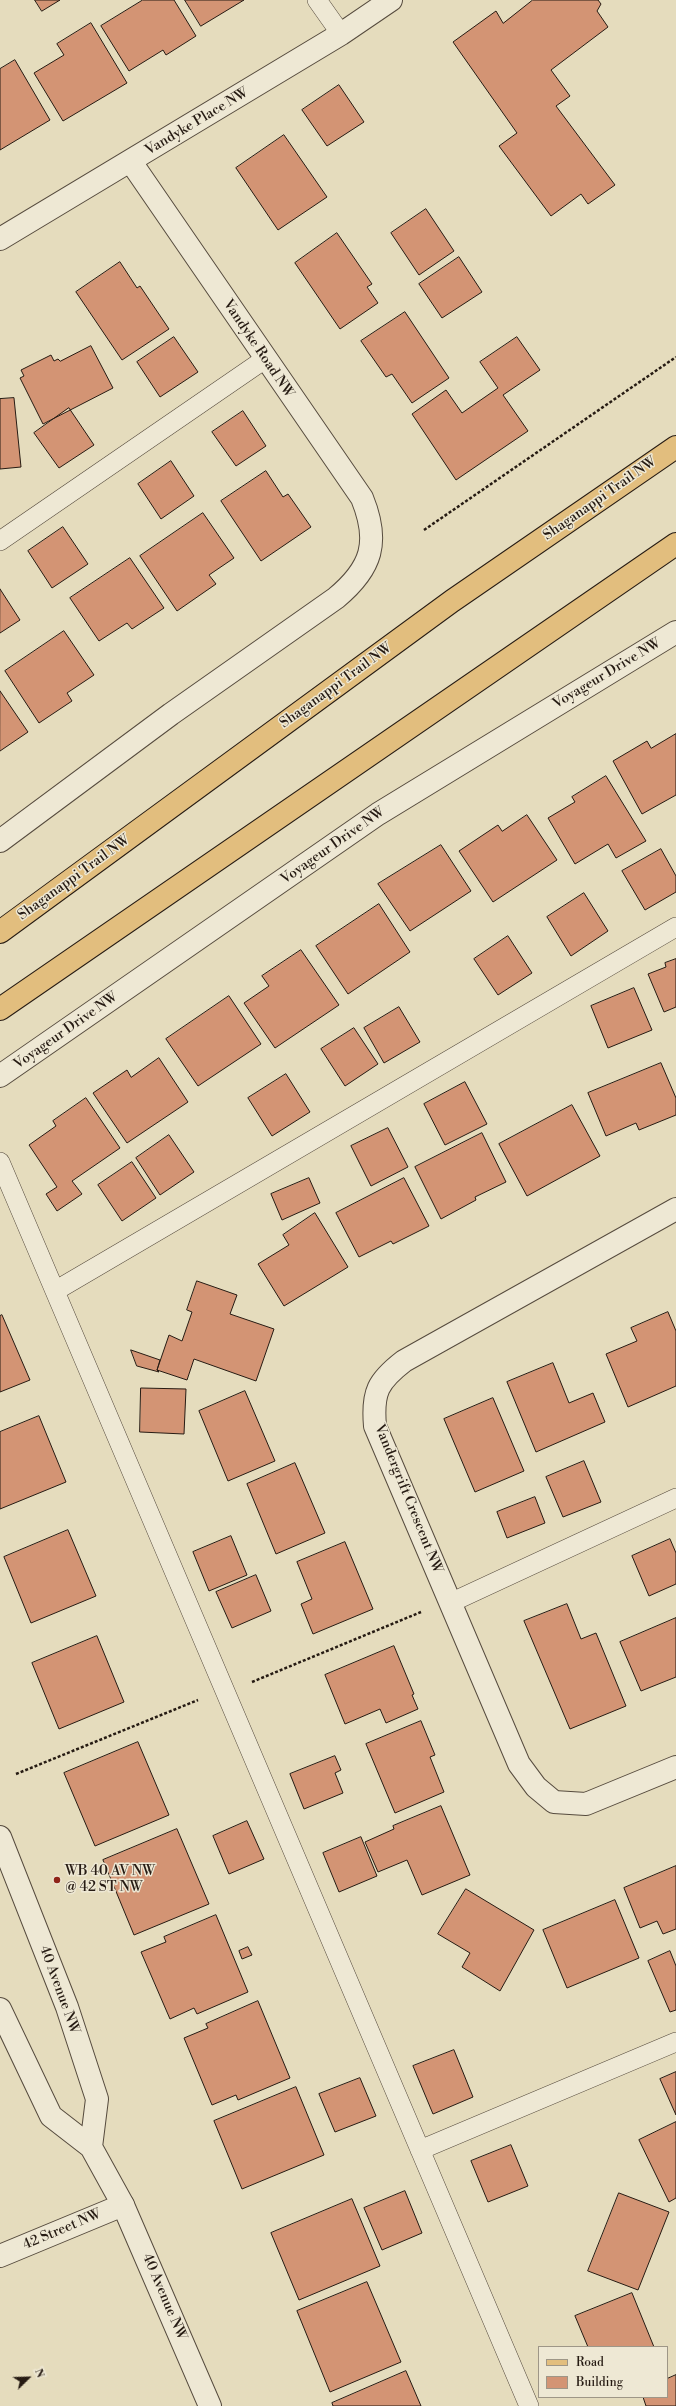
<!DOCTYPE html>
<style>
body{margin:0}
#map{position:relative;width:676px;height:2406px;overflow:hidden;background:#e5dcbd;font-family:"Libre Bodoni",serif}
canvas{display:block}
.legend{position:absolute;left:538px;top:2346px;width:130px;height:52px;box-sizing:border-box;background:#eee8d4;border:1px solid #9e9687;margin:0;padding:5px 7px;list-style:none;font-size:12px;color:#261b13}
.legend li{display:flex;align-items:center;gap:8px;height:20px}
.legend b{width:20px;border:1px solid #9e9687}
.north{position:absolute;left:8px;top:2358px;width:40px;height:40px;-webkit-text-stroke:3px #eee8d4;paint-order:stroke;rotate:67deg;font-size:11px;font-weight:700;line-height:16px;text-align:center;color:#261b13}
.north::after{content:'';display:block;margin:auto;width:14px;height:18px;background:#261b13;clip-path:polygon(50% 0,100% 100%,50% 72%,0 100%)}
</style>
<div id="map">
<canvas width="676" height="2406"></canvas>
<ul class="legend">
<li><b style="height:5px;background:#e2be7e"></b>Road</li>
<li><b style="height:11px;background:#d39474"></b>Building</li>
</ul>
<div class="north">N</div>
</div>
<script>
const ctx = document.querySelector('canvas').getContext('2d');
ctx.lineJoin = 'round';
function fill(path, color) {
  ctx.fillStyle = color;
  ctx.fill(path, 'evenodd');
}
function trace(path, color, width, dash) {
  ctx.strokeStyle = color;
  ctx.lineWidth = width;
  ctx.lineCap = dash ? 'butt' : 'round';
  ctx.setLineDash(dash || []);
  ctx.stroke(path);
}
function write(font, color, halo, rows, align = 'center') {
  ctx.font = font + ' "Libre Bodoni",serif';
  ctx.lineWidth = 3;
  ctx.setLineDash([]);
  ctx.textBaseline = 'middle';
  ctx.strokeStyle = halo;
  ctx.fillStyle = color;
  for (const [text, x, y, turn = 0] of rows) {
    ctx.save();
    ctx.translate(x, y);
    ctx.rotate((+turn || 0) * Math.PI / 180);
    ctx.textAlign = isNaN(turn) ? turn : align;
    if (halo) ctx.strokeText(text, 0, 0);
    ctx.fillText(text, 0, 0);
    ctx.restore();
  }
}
const building = new Path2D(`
 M35 0H60L42 11Z
 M143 0H174L196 36 166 55 163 50 129 71 101 26Z
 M185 0H244L201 26Z
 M533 0H598L601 4 597 11 608 27 551 70 570 96 556 106 615 185 588 204 581 194 551 216 499 146 517 133 453 42 496 11 503 23Z
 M91 23 127 83 63 121 34 73 64 55 57 44Z
 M15 60 50 120 0 150V69Z
 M339 85 364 122 327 146 302 110Z
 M284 135 327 197 278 230 236 168Z
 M426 209 454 251 419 275 391 233Z
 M337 233 372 284 367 287 378 303 340 329 295 263Z
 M459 257 482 292 442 318 419 284Z
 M120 262 137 288 140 286 169 329 122 360 76 292Z
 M405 312 449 378 412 403 392 374 386 377 361 341Z
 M174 337 198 372 160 397 137 362Z
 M517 337 540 370 503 395 528 431 456 480 412 414 446 390 462 413 498 388 480 362Z
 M91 346 113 388 43 424 20 378 24 376 21 370 51 355 54 361 58 359 60 361Z
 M14 398 21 467 0 469V399Z
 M69 408 94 445 59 468 34 433Z
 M243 411 266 446 236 466 212 432Z
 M171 461 194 496 161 519 138 484Z
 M266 471 283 497 288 494 311 527 261 561 221 501Z
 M203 513 234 558 209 575 216 584 177 611 140 556Z
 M63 527 88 564 52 588 28 551Z
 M130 558 164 608 132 629 127 623 99 641 70 598Z
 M0 589 20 620 0 633Z
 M64 631 94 675 67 693 72 701 39 723 5 671Z
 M0 691 28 732 0 751Z
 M676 734V795L642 814 613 761 647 741 651 748Z
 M606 776 646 841 616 858 608 844 575 864 548 818 575 802 572 797Z
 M527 815 557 860 493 902 459 851 498 825 502 831Z
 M441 845 471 891 410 931 378 884Z
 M661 849 676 876V892L645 910 622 871Z
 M584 893 608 931 571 956 547 917Z
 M379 904 410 952 348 994 316 946Z
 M508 936 532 973 498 995 474 959Z
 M301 950 339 1005 275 1048 244 1003 269 986 262 976Z
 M676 959V1007L664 1012 648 974 666 967 665 963Z
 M634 988 652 1030 608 1048 591 1006Z
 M229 996 261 1044 198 1086 166 1039Z
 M399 1007 420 1042 384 1063 364 1028Z
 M354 1028 378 1064 345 1086 321 1049Z
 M159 1058 188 1102 127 1143 93 1093 127 1070 131 1077Z
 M661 1063 676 1098V1115L639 1130 636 1123 606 1136 588 1093Z
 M286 1074 310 1112 272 1136 248 1098Z
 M465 1082 487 1124 445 1145 424 1104Z
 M86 1098 120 1148 72 1181 82 1194 57 1211 46 1194 57 1187 29 1145 56 1126 53 1121Z
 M572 1105 600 1156 527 1196 499 1144Z
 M388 1128 408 1167 371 1186 351 1146Z
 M482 1133 506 1182 475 1197 476 1200 441 1219 415 1167Z
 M169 1135 194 1172 160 1195 136 1158Z
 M132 1162 156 1198 122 1221 98 1185Z
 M309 1178 320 1203 282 1220 271 1194Z
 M404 1178 429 1226 393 1244 391 1241 359 1257 336 1213Z
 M315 1213 348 1267 284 1306 258 1264 289 1245 283 1235Z
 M197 1281 237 1295 230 1314 274 1329 256 1381 194 1359 187 1380 157 1370 169 1335 182 1341 192 1312 187 1310Z
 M668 1312 676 1331V1386L628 1407 606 1354 637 1341 631 1328Z
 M2 1315 30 1380 0 1392V1316Z
 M131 1350 160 1360 157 1370 159 1372 137 1366Z
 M553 1363 569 1403 593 1393 605 1422 536 1452 507 1382Z
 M141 1388 186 1389 184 1434 140 1432Z
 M245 1391 275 1461 228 1481 199 1411Z
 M493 1398 524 1471 475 1492 444 1419Z
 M39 1416 66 1482 0 1509V1432Z
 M584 1461 601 1502 563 1517 546 1477Z
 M295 1463 325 1533 276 1554 247 1484Z
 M535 1497 545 1523 507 1538 497 1512Z
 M68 1530 96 1596 31 1623 4 1557Z
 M231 1536 247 1575 209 1591 193 1552Z
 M670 1539 676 1553V1584L649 1596 632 1556Z
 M345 1542 373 1609 313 1634 301 1604 312 1599 297 1562Z
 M256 1575 271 1611 232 1628 216 1592Z
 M567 1604 581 1639 596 1633 626 1706 570 1729 524 1621Z
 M676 1618V1677L641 1691 620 1642Z
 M97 1636 124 1702 59 1729 32 1663Z
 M394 1646 414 1694 412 1695 418 1709 386 1723 380 1709 345 1724 325 1675Z
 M421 1721 435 1755 430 1757 444 1792 395 1813 366 1744Z
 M138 1742 169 1815 95 1846 64 1773Z
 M335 1756 341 1770 335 1773 343 1793 304 1809 290 1774Z
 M441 1806 470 1875 422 1895 407 1860 378 1872 365 1842 394 1829 393 1826Z
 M247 1821 264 1859 229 1874 213 1836Z
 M177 1829 209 1904 134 1935 103 1860Z
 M361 1837 377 1876 339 1892 323 1853Z
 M676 1866V1929L663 1934 657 1921 640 1928 624 1888Z
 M466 1889 534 1930 500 1991 462 1967 470 1953 438 1934Z
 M615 1900 639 1958 567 1988 543 1930Z
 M216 1915 248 1992 197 2014 194 2008 170 2019 141 1952 166 1942 164 1937Z
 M248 1947 252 1955 242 1959 239 1951Z
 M670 1951 676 1966V2010L670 2012 648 1961Z
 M258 2001 290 2078 238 2100 236 2095 212 2105 184 2038 208 2028 206 2024Z
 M454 2050 473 2097 433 2114 413 2066Z
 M676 2072V2115L660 2079Z
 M360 2078 376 2116 335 2132 319 2094Z
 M296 2087 324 2155 242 2189 214 2121Z
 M676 2122V2198L669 2202 639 2140Z
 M511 2145 528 2186 488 2202 471 2161Z
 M405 2191 422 2233 382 2250 364 2208Z
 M619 2193 669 2212 638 2290 588 2271Z
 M352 2199 380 2266 299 2300 271 2233Z
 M367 2282 401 2362 330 2392 297 2311Z
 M632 2293 654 2347H588L575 2316Z
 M406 2371 421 2406H333L332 2403Z
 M676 2375V2406H646L643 2397H667V2379Z`);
fill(building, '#d39474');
trace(building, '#261b13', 1);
const service = new Path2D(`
 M317 0 341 34
 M0 541 265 359
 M0 1162 529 2406
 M55 1291 676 927
 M450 1603 676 1498
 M420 2150 676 2042`);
const minor = new Path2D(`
 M0 239 341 34 391 0
 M0 841 171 714 336 598C372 568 380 542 362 498L131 162
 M0 1076 378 814 676 632
 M676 1209 404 1361C378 1381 372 1392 375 1426L519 1764 536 1787 554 1802 586 1804 676 1767
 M0 2256 123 2205`);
const tertiary = new Path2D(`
 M0 1837 67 2007 97 2099 91 2147
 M0 2009 51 2116 91 2147 123 2205 210 2406`);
const primary = new Path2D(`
 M0 932 452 601 676 447
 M0 1009 676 544`);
trace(service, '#564b3e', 20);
trace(minor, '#564b3e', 24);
trace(tertiary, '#564b3e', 24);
trace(primary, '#261b13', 24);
trace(new Path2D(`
 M424 530 676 357
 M252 1682 421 1612
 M16 1774 198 1700`), '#261b13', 2.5, [3, 2]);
trace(service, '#eee8d4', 19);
trace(minor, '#eee8d4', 22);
trace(tertiary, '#eee8d4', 22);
trace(primary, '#e2be7e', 22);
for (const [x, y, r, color] of [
 [57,1880,4,"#8f2418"]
]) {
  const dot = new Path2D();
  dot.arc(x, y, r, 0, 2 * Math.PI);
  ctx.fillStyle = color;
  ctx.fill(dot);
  trace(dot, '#eee8d4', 1.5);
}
write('14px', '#261b13', '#eee8d4', [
 ["Vandyke Place NW",197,122,-31],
 ["Vandyke Road NW",258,349,56],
 ["Shaganappi Trail NW",600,499,-35],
 ["Voyageur Drive NW",607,674,-31],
 ["Shaganappi Trail NW",336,686,-36],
 ["Voyageur Drive NW",333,846,-35],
 ["Shaganappi Trail NW",74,878,-36],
 ["Voyageur Drive NW",66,1031,-35],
 ["Vandergrift Crescent NW",408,1499,68],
 ["40 Avenue NW",59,1990,70],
 ["42 Street NW",62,2230,-23],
 ["40 Avenue NW",164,2297,67]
]);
write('14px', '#261b13', '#eee8d4', [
 ["WB 40 AV NW",65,1872],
 ["@ 42 ST NW",65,1888]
], 'left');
</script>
